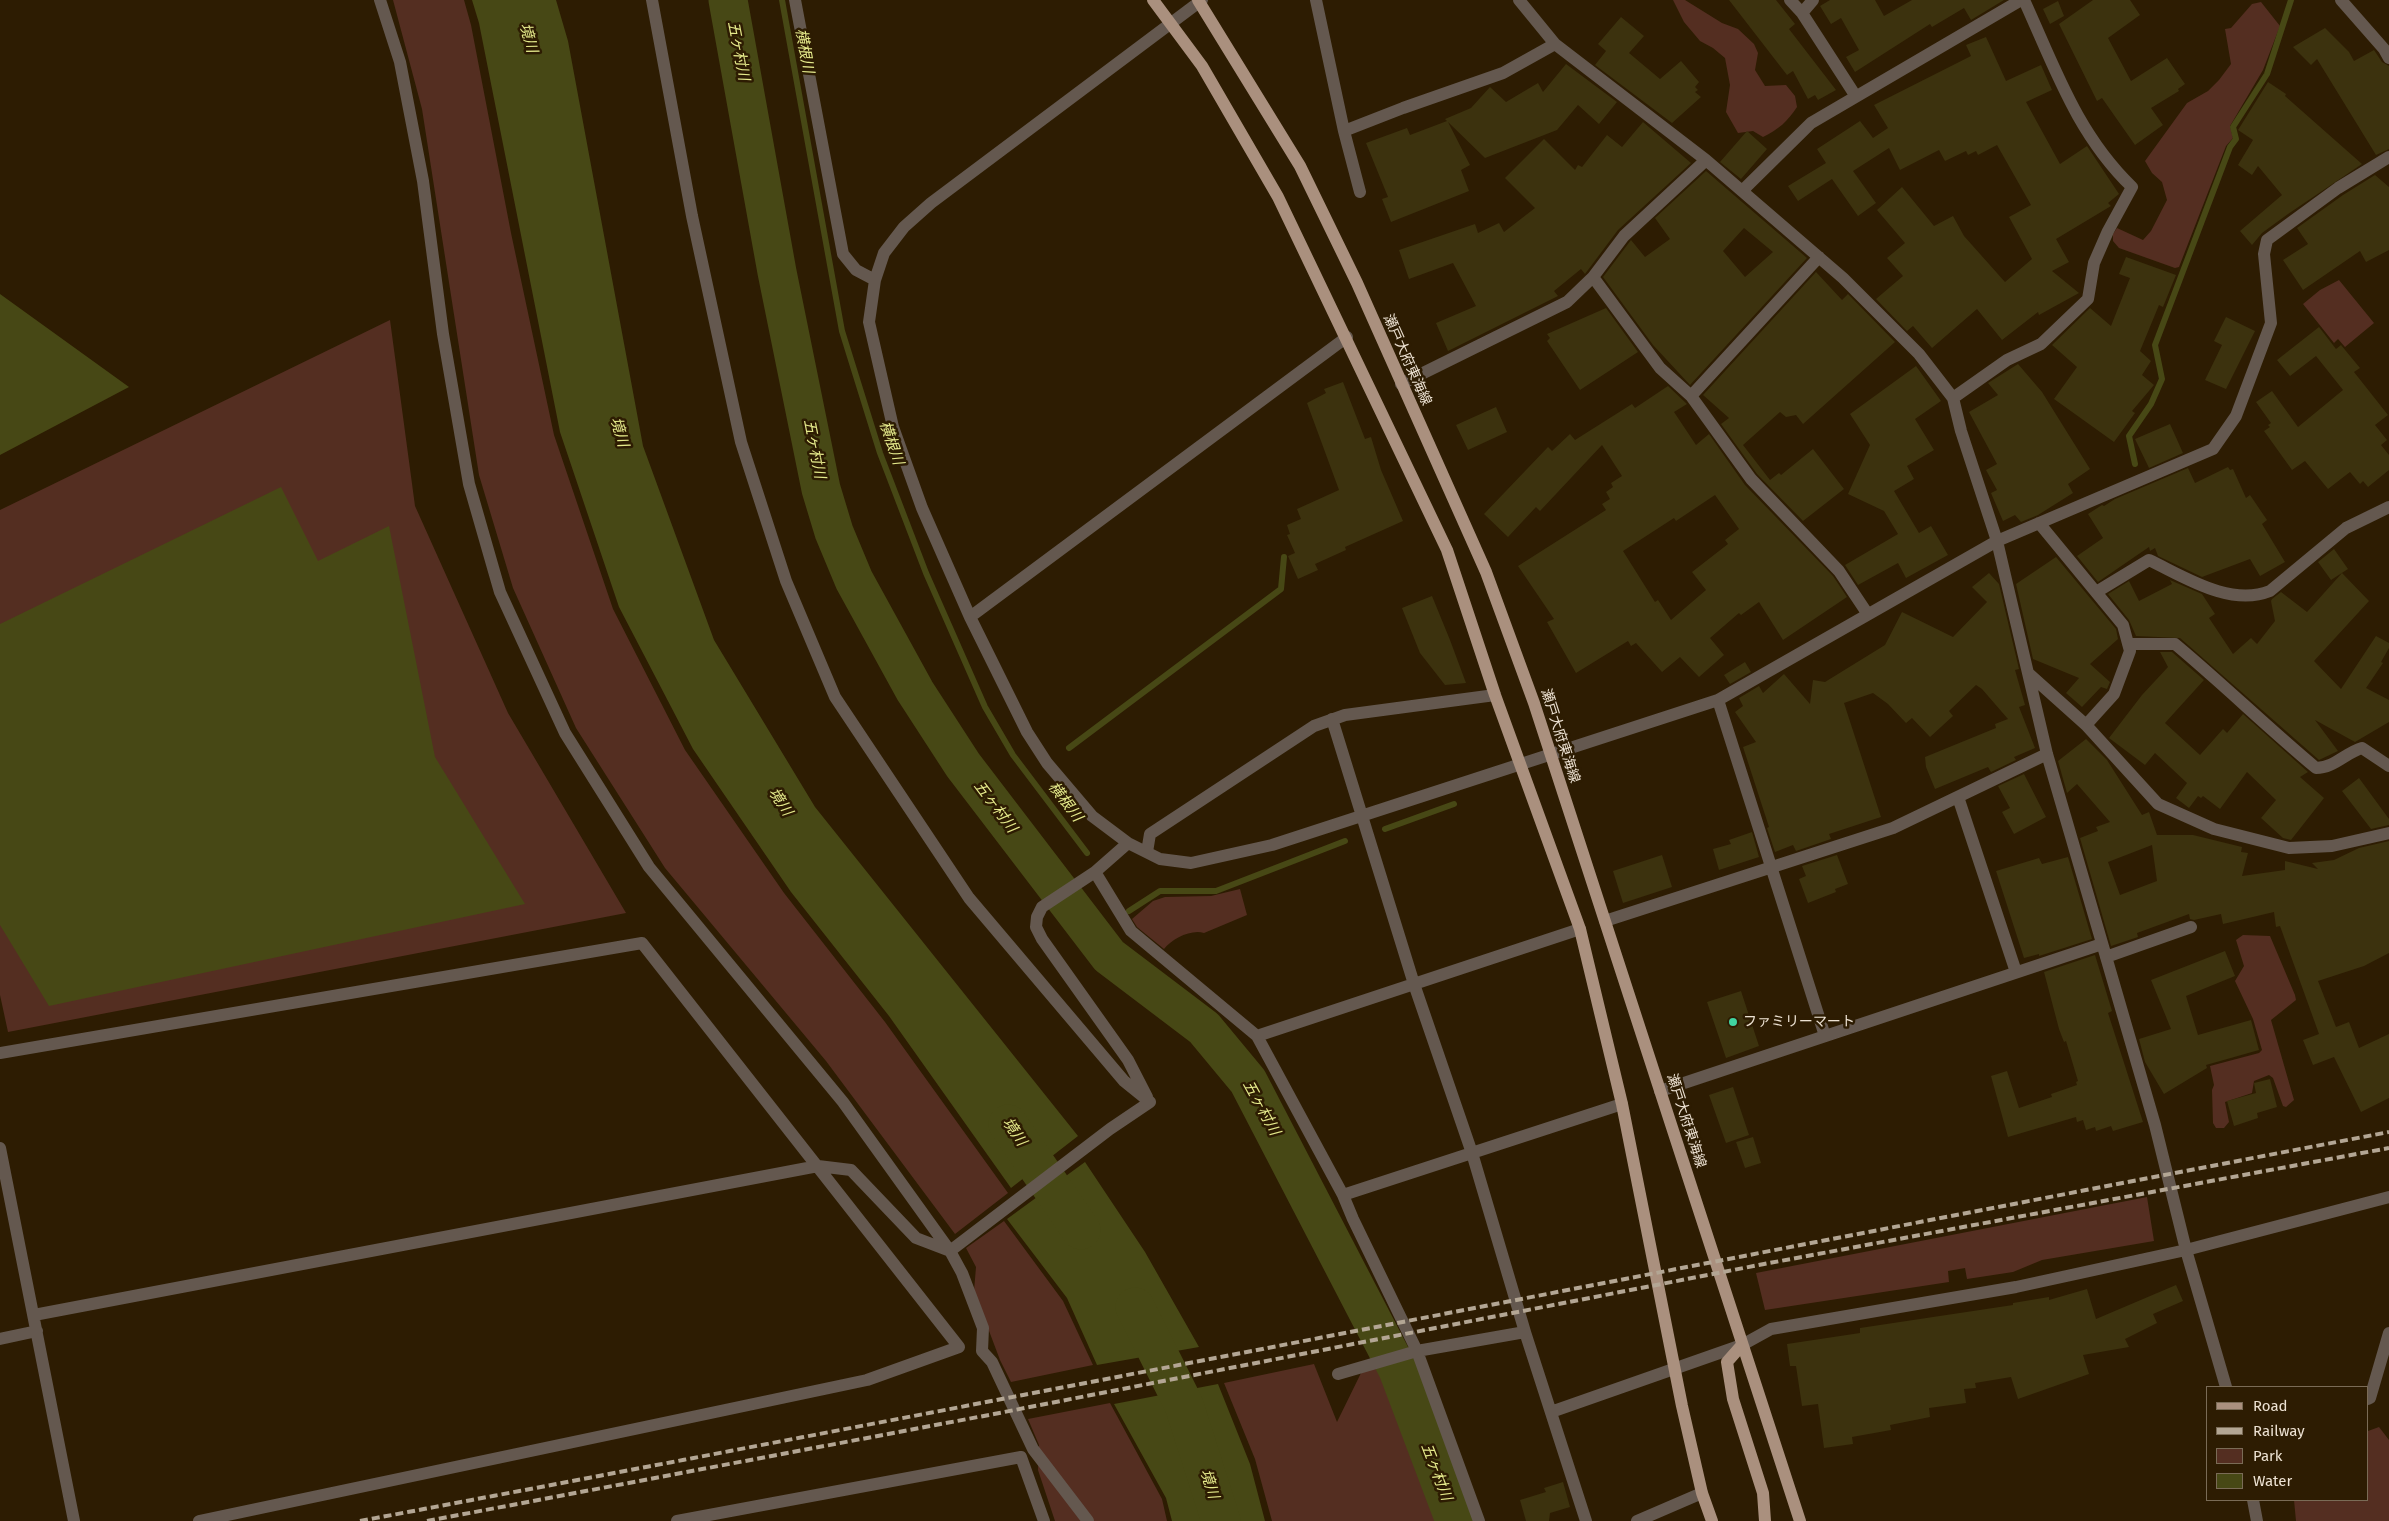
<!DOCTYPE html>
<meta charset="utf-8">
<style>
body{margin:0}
#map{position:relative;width:2389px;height:1521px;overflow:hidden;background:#2d1c02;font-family:"Fira Sans",sans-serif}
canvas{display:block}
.legend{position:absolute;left:2206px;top:1386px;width:162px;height:115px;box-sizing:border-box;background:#2d1c02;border:1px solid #7a6b56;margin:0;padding:6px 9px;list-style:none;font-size:15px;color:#ede2d3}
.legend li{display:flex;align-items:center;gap:10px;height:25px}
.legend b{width:25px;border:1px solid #7a6b56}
</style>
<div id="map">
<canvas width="2389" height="1521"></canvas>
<ul class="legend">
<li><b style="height:6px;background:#aa907e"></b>Road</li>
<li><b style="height:6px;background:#b3a694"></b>Railway</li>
<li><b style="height:14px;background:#542e21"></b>Park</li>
<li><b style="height:14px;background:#474815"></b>Water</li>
</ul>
</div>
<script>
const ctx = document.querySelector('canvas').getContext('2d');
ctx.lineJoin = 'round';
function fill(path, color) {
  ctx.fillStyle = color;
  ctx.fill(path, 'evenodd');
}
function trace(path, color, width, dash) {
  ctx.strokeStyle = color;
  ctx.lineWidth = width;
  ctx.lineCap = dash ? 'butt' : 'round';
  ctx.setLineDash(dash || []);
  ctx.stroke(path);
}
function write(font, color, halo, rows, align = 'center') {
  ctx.font = font + ' "Fira Sans","Noto Sans JP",sans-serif';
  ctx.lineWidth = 5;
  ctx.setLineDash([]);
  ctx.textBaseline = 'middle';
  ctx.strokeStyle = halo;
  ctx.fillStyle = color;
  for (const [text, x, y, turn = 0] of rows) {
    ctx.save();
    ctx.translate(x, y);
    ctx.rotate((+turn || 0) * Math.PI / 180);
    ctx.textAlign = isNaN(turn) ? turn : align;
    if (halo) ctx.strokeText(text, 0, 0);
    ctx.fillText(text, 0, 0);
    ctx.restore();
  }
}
fill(new Path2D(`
 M393 0H464L471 25 511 233 554 435 613 609 685 750 784 893 885 1022 1008 1193 955 1234 826 1061 665 868 576 728 513 588 479 475 422 109Z
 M1673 0H1685L1722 23 1738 29 1754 44 1758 53 1755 70 1765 86 1786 85 1795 96 1797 107C1788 121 1778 130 1763 137L1753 131 1738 133 1726 112 1730 85 1725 58 1713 48 1700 41 1684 22Z
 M2261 2 2280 26 2263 70 2230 126 2233 138 2226 146 2179 267 2175 268 2119 248 2113 241V234L2117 228 2143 240 2151 231 2167 200 2162 182 2152 173 2145 161 2187 103 2208 91 2219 80 2231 64 2225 29 2231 28 2252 4Z
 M2339 280 2374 323 2345 347 2338 339 2334 343 2303 304 2320 290Z
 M390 320 415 506 508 713 626 913 8 1032 0 995V510Z
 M1240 889 1247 915 1204 933C1191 929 1172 939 1164 949L1137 927 1132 919 1153 901 1165 897 1211 896Z
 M2243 935 2270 936 2295 995 2296 1000 2271 1020 2294 1100 2286 1107 2283 1106 2273 1078 2269 1075 2254 1081 2252 1093 2225 1102 2229 1122 2224 1128H2216L2213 1123 2212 1090 2214 1085 2210 1066 2259 1053 2262 1050 2253 1019 2235 981 2244 966 2236 940Z
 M2147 1197 2154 1241 2042 1260 2013 1272 1967 1279 1965 1268 1948 1271 1949 1282 1765 1310 1756 1273Z
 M1004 1221 1063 1301 1093 1365 1011 1382 1000 1360 974 1291 976 1267 966 1248Z
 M1314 1364 1337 1422 1361 1373 1377 1367 1446 1521H1272L1255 1459 1224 1383Z
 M1110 1403 1162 1499 1167 1521H1055L1038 1470 1039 1445 1028 1419Z
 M2379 1427 2389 1440V1521H2296L2294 1500H2368V1431Z`), '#542e21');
fill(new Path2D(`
 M472 0H556L568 41 643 446 714 640 815 807 1078 1136 1011 1188 889 1016 791 892 693 749 619 607 560 432 479 23Z
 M0 294 129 387 0 455Z
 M281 487 318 561 389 526 435 757 525 904 49 1006 0 925V624Z
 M1085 1162 1145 1252 1199 1347 1097 1365 1067 1298 1007 1219Z
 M1218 1384 1250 1464 1265 1521H1172L1166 1498 1114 1404Z`), '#474815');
trace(new Path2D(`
 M782 0 842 331 880 453 926 573 985 707 1013 755 1087 853
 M2135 464 2129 436 2151 404 2162 379 2155 345 2230 147 2236 139 2233 127 2267 74 2291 0
 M1069 748 1281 589 1284 557
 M1385 829 1454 804
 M1129 911 1160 891H1216L1345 841`), '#474815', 6);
trace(new Path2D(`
 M728 0 777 272 821 489 834 532 854 580 915 691 963 765 1109 956 1204 1028 1248 1081 1398 1370 1455 1521
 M1008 1124 1081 1230
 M1135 1307 1184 1405 1221 1521`), '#474815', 39);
fill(new Path2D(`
 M1729 0H1776L1795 24 1789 29 1836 90 1818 100 1815 95 1808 99 1793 71 1787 75Z
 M1830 0H1875L1884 16 1912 0H2004L1971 20 1964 8 1932 27 1930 24 1855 72 1846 57 1859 50 1841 18 1831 24 1820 6Z
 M2093 0H2130L2140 15 2108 38 2131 81 2167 58 2185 84 2178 89 2179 91 2151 108 2163 125 2135 145 2102 98 2097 101 2059 24Z
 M2058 1 2064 16 2050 24 2043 9Z
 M1621 17 1644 36 1629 53 1660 79 1681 61 1699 82 1695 87 1698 90 1695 92 1701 97 1672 123 1595 65 1606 51 1598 44Z
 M2325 28 2349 52 2354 61 2374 50 2382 62 2389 66V149L2376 155 2317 59 2311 65 2293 47Z
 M1986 37 2006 81 2041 65 2052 90 2026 102 2060 164 2087 146 2119 194 2108 203 2111 206 2056 239 2069 262 2052 271 2079 293 2039 315 2038 312 2002 340 1977 309 1932 348 1913 326 1907 331 1876 299 1903 276 1887 258 1905 243 1877 210 1902 187 1934 226 1953 216 1964 236 2005 282 2032 259 2009 217 2031 205 1997 145 1978 155 1976 151 1968 155 1966 151 1945 161 1939 150 1900 170 1889 148 1853 171 1876 203 1858 216 1832 179 1798 201 1788 186 1826 163 1817 149 1860 121 1873 138 1888 128 1874 105 1971 56 1966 45Z
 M1566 64 1617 102 1599 124 1578 105 1557 130 1485 158 1448 122 1470 165 1461 170 1469 191 1391 222 1382 199 1388 197 1366 143 1407 128 1410 135 1447 121 1445 119 1471 108 1490 87 1506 102 1538 83 1543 92Z
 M2268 82 2286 94 2285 96 2362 164 2288 214 2262 233 2252 245 2240 231 2282 195 2258 166 2252 175 2238 165 2253 140 2238 130Z
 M1643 122 1691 163 1618 230 1585 274 1581 269 1554 291 1558 296 1448 351 1436 323 1476 306 1453 263 1409 279 1399 250 1475 224 1478 233 1499 223 1504 232 1535 208 1505 178 1544 139 1575 170 1578 165 1582 167 1607 135 1622 147Z
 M1747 131 1767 149 1741 179 1720 162Z
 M1706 171 1807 258 1690 385 1653 345 1603 277 1631 240 1645 257 1670 239 1655 218ZM1744 228 1773 252 1745 277 1723 251Z
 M2375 175 2389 187V250L2366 262 2360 251 2303 290 2283 260 2308 244 2297 228 2343 195Z
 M2126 257 2176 275 2163 307 2159 305 2140 351 2151 361 2142 375 2154 385 2132 411 2135 413 2114 442 2054 399 2077 367 2052 345 2090 308 2111 326 2130 278 2119 274Z
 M1816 272 1842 300 1848 294 1895 342 1803 424 1796 415 1786 417 1780 412 1743 445 1770 480 1779 473 1781 475 1813 449 1844 489 1803 521 1757 474 1721 424 1729 418 1703 395Z
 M1606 308 1638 352 1580 390 1547 341 1550 338 1547 334Z
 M2226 317 2255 331 2226 389 2205 380 2222 345 2214 341Z
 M2319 327 2336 349 2341 345 2360 368 2354 372 2388 415 2375 425 2387 440 2381 445 2389 455V470L2368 487 2363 481 2360 484 2350 472 2328 489 2305 461 2292 470 2264 431 2270 427 2268 425 2271 423 2256 402 2272 391 2298 427 2343 390 2316 356 2290 376 2277 360Z
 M2018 364 2042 392 2090 469 2068 484 2073 493 2038 515 2021 522 2015 515 2003 521 1991 493 1997 490 1986 470 1997 464 1969 412 1998 395 1988 383Z
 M1916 366 1941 401 1915 419 1934 450 1907 466 1914 479 1894 491 1919 533 1931 526 1948 555 1906 578 1898 563 1858 585 1845 565 1898 534 1884 511 1848 494 1870 445 1850 414Z
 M1343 382 1365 439 1371 437 1381 470 1403 521 1345 547 1346 550 1315 564 1318 570 1298 579 1288 556 1295 553 1287 535 1290 534 1287 525 1301 519 1297 509 1339 490 1307 403 1326 393 1324 389Z
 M1668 386 1687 404 1674 412 1696 445 1709 434 1745 485 1833 576 1847 597 1783 640 1759 602 1741 615 1739 613 1710 638 1724 655 1699 677 1680 657 1662 672 1636 643 1631 646 1628 641 1576 673 1547 622 1554 619 1518 566 1606 510 1602 504 1610 499 1606 492 1613 487 1611 483 1622 476 1602 445 1540 511 1536 507 1508 537 1484 514 1548 447 1552 451 1570 434 1575 440 1632 404 1635 408ZM1715 495 1739 529 1725 540 1728 544 1692 572 1706 590 1671 620 1658 600 1655 602 1623 551 1674 518 1676 521Z
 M1496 407 1507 432 1468 450 1456 425Z
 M2170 424 2183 453 2149 468 2135 439Z
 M2228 467 2230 470 2233 469 2246 498 2250 495 2267 520 2262 524 2285 562 2260 576 2250 559 2202 577 2158 556 2155 548 2150 551 2149 547 2098 582 2077 556 2103 538 2088 514 2102 505 2104 506 2115 499 2188 468 2195 483Z
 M2334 549 2348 569 2331 580 2318 562Z
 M2056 557 2116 629 2118 639 2090 664 2110 682 2107 689 2101 687 2082 707 2066 693 2079 678 2033 659 2016 584Z
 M1989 573 1999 584 2019 669 2015 670 2025 705 2019 707 2035 748 2014 757 2016 760 1991 772 1988 767 1935 789 1926 767 1925 757 1996 728 1995 724 2008 719 1982 689 1976 685 1949 711 1953 716 1930 737 1912 718 1906 723 1888 704 1873 693 1844 703 1881 817 1829 834 1831 839 1796 851 1793 845 1775 852 1767 828 1769 827 1743 747 1756 742 1735 712 1743 706 1739 698 1759 686 1763 693 1784 674 1810 704 1813 680 1825 682 1885 645 1902 612 1953 637 1987 602 1972 587Z
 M2342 573 2369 601 2314 661 2341 689 2376 636 2389 643V648L2381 662 2383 663 2366 688 2389 700V722L2355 742 2315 720 2338 751 2319 760 2180 638 2136 636 2129 620 2108 594 2129 581 2139 601 2172 584 2170 580 2202 594 2215 614 2209 618 2233 654 2251 638 2257 644 2275 621 2271 601 2272 599 2281 592 2307 612Z
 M1432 596 1450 640 1466 683 1445 685 1420 653 1402 608Z
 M2160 652H2172L2204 680 2165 723 2200 755 2223 729 2227 733 2243 714 2308 772 2300 777 2324 798 2291 840 2283 838 2261 818 2276 800 2247 772 2220 809 2203 796 2201 798 2198 796 2189 808 2176 798 2187 783 2155 753 2145 765 2109 738 2142 695 2168 667Z
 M1745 662 1751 672 1730 684 1724 675Z
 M2086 739 2107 760 2142 815 2149 812 2157 835H2193L2242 847 2241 852 2248 853 2242 876 2285 870V861L2318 869 2312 863 2334 860 2359 848 2389 841V953L2364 966 2318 981 2336 1027 2349 1022 2359 1048 2389 1034V1098L2361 1112 2334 1057 2313 1065 2303 1040 2319 1034 2280 926 2276 927 2274 912 2223 924 2221 914 2194 920 2190 919 2189 914 2137 933 2138 937 2111 946 2080 838 2098 831 2096 827 2110 822 2077 784 2067 793 2058 761ZM2152 845 2157 881 2120 895 2108 862Z
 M2024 774 2046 817 2014 834 2002 812 2010 808 1998 786Z
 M2359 778 2389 819V825L2371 829 2342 791Z
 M1752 832 1759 857 1719 870 1713 849 1731 844 1729 840Z
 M1662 855 1672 887 1623 903 1613 871Z
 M1837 855 1848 884 1835 889 1836 892 1808 903 1799 879 1806 876 1802 866Z
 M2068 857 2092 939 2039 956V954L2024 958 1996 871 2039 858 2042 864Z
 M2225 951 2235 976 2186 996 2198 1035 2251 1020 2259 1050 2206 1065 2207 1068 2164 1094 2145 1062 2139 1039 2171 1029 2151 980Z
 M2095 955 2112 1011 2108 1013 2143 1122 2113 1131 2111 1126 2096 1131 2095 1127 2086 1130 2083 1120 2077 1122 2076 1117 2008 1137 1991 1076 2007 1071 2019 1108 2052 1097 2051 1094 2077 1085 2076 1082 2078 1081 2066 1041 2064 1042 2059 1029 2044 972Z
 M1741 991 1759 1046 1726 1058 1707 1002Z
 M2270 1079 2277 1107 2257 1113 2258 1118 2234 1126 2227 1101 2256 1093 2254 1083Z
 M1733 1087 1749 1135 1726 1143 1709 1095Z
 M1753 1137 1761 1163 1745 1168 1736 1142Z
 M2176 1285 2183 1301 2153 1314 2157 1323 2125 1339 2129 1347 2083 1355 2089 1374 2018 1399 2011 1377 1975 1383 1976 1388 1964 1389 1966 1403 1929 1408 1930 1417 1890 1425 1891 1430 1852 1437 1853 1444 1824 1448 1818 1404 1802 1406 1796 1366H1790L1787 1344 1860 1333V1328L2013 1305V1303L2049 1297V1300L2087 1289 2096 1319Z
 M1563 1482 1570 1507 1550 1513 1549 1521H1526L1520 1500 1546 1492 1544 1488Z`), '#3c320e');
trace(new Path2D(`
 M380 0 400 62 423 181 443 334 469 484 500 592 565 733 649 867 843 1102 950 1251 962 1273 983 1328 982 1351 992 1362 1033 1449 1088 1521
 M652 0 692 216 741 442 786 581 835 697 969 898 1124 1081 1150 1102
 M795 0 843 254 856 270 875 280
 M1202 0 931 203 904 227 884 253 875 280 869 322 893 427 922 508 970 617 1027 732 1047 763 1092 816 1128 843 1160 859 1191 863 1272 845 1718 700 1997 541 2213 449 2236 416 2271 323 2264 254 2267 240 2338 188 2389 157
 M1316 0 1344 131 1360 192
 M1519 0 1555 44 1706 160 1843 278 1919 354 1953 398 1961 431 1997 541 2047 754 2155 1125 2186 1250 2226 1387
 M1790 0 1802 13 1855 95
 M2341 0 2384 49 2389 58
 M1802 13 1813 0
 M1344 131 1403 108 1503 73 1555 44
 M1742 191 1811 123 2021 0
 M1593 277 1660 368 1691 396 1751 479 1839 571 1867 613
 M1401 384 1567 302 1593 277 1624 236 1706 160
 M1691 396 1819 257
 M1953 398 2007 360 2041 344 2088 299 2094 263 2108 231 2132 187C2077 134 2055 68 2024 0
 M2039 523 2123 625 2130 651 2114 694 2086 725
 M2098 591 2149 560C2185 577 2230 607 2270 591L2346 528 2389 507
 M970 617 1347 337
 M2128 644H2175C2223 684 2268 728 2316 768 2334 768 2345 753 2362 748L2389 766
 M2028 673 2086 725 2158 804 2214 829 2289 848 2332 846 2389 833
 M1718 700 1825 1036
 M1332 719 1414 984 1472 1153 1525 1332
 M1958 797 2016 972
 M1128 843 1095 872 1042 907 1037 917 1036 927 1042 939 1128 1060 1147 1097
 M1147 852 1150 834 1314 726 1345 715 1495 695
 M1095 872 1131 931 1257 1036
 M1605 921 1893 828 2047 754
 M2106 957 2191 927
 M0 1053 642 943 959 1347 867 1380 199 1521
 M1660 1091 2102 944
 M0 1148 74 1521
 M1343 1195 1622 1104
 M950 1251 1110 1129 1150 1102
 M34 1315 818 1166 851 1170 916 1238 950 1251
 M0 1339 37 1331
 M1338 1374 1417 1351 1525 1332 1586 1521
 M2368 1399 2370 1398 2389 1333
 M1551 1412 1742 1345 1771 1329 2016 1287 2186 1250 2389 1197
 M2253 1500 2257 1521
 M677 1521 1021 1457 1044 1521
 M1479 1521 1417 1351 1353 1219 1343 1195 1257 1036 1580 929
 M1637 1521 1702 1493`), '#64584f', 12);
trace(new Path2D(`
 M1153 0 1202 66 1278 197 1447 550 1495 695 1580 929 1622 1104 1682 1406 1702 1493 1712 1521
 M1198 0 1300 166 1357 283 1486 572 1534 703 1800 1521
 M1742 1345 1727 1362 1733 1399 1763 1493 1765 1521`), '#aa907e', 12);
trace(new Path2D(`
 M360 1521C1037 1394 1713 1261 2389 1132
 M427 1521 994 1414 1764 1264 2389 1148`), '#b3a694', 4, [8, 4]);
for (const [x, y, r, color] of [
 [1733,1022,5,"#41d4a1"]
]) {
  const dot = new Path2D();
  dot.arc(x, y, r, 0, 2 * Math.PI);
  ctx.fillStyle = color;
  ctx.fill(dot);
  trace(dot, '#2d1c02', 2);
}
write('14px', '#ede2d3', '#2d1c02', [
 ["瀬戸大府東海線",1407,360,66],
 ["瀬戸大府東海線",1560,736,72],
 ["瀬戸大府東海線",1686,1121,72]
]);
write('14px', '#ede2d3', '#2d1c02', [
 ["ファミリーマート",1743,1022]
], 'left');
write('italic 15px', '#e6eb8c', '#2d1c02', [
 ["境川",528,38,75],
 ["五ヶ村川",738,51,79],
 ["横根川",804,51,80],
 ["境川",619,432,74],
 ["横根川",891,443,71],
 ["五ヶ村川",814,449,79],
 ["境川",780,802,57],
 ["横根川",1065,802,53],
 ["五ヶ村川",995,807,53],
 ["五ヶ村川",1261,1108,61],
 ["境川",1014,1132,55],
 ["五ヶ村川",1436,1472,69],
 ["境川",1209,1484,72]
]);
</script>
